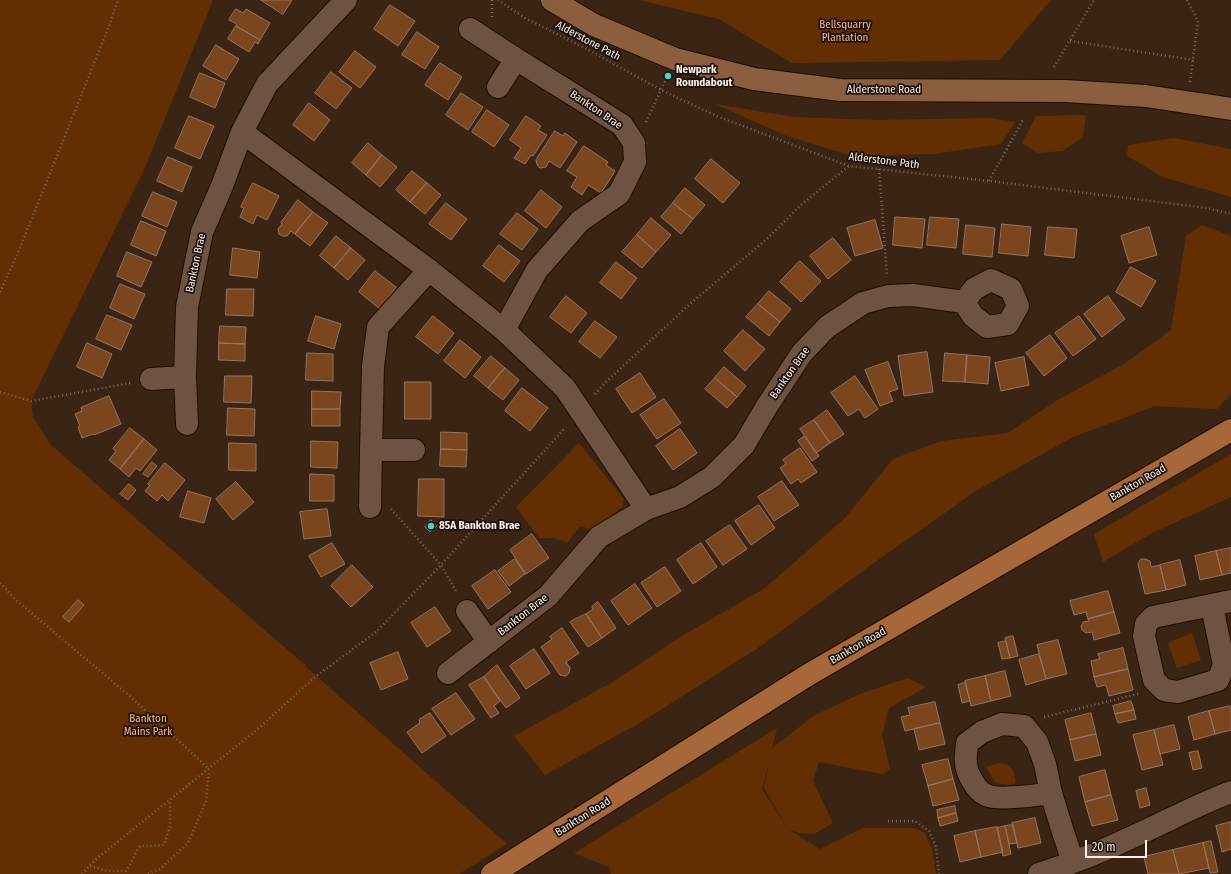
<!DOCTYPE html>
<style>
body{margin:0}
#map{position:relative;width:1231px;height:874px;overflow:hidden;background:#3c2414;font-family:"Fira Sans Condensed",sans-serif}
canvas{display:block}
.scale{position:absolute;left:1085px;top:840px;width:62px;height:18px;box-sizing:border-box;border:2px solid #fef0e8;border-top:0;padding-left:5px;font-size:12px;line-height:14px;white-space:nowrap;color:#fef0e8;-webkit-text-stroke:3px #1b1009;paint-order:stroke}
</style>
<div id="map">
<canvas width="1231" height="874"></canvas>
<div class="scale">20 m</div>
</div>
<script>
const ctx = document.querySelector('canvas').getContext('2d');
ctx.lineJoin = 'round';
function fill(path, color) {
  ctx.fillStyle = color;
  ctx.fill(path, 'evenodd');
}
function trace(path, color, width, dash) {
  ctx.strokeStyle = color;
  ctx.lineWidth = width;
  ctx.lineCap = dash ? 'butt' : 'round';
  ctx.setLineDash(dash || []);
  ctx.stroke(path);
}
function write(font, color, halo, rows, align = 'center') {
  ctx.font = font + ' "Fira Sans Condensed",sans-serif';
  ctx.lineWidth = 3.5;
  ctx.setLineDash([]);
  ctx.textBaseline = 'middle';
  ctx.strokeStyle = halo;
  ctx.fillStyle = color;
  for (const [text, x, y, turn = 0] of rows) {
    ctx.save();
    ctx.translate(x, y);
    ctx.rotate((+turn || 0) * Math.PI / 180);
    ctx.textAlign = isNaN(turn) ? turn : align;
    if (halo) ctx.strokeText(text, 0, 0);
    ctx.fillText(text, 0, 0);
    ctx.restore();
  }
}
fill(new Path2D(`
 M0 0H213L144 170 31 401 33 417 50 444 298 659 306 665 305 666 507 844 459 874H0Z
 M639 0H1051L1000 60 792 63 719 19Z
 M715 104 794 117 877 120 991 118 1015 122 1001 144 934 154 852 156 787 136Z
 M1086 115 1083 137 1063 151 1038 153 1022 143 1036 116Z
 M1174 138 1231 149V197L1163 177 1127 156 1128 145Z
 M1202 225 1231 236V394L1217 409 1155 406 1073 437 976 491 868 567 758 648 643 721 545 775 514 736 611 683 677 639 765 588 845 518 893 459 941 441 1008 433 1056 401 1127 362 1171 330 1186 236Z
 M579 443 623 498V506L592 530 580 526 567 543 555 538H539L516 507Z
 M1231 454V497L1152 533 1103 562 1094 534Z
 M1192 633 1201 660 1177 668 1168 643Z
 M908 678 926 687 889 708 882 735 890 769 882 774 819 762 813 781 833 823 814 834 799 833 788 829 764 788 769 763 762 789 788 829 820 849 863 828H915L925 833 932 849 936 874H611L609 867 574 853 777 728 772 748 815 715 860 694Z
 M998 763 1006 764 1013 770 1016 783 1009 785 996 783 991 776 986 767Z`), '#632f02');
const building = new Path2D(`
 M261 0H292L283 14Z
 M390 5 415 21 398 46 374 29Z
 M236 9 243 13 246 9 270 23 260 40 236 26 237 24 229 20Z
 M236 26 260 40 258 44 255 42 249 52 228 39Z
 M417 32 439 47 425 69 402 55Z
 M216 45 239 59 226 80 203 66Z
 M355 51 376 67 360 88 339 72Z
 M440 63 462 77 448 100 425 85Z
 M331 72 352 88 336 109 315 93Z
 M200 73 225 83 215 108 190 97Z
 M461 93 483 107 468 130 446 115Z
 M309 103 330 120 314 141 293 125Z
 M487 110 509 125 494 147 472 132Z
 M189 116 214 126 200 159 175 148Z
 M526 116 541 126 538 130 547 135 533 156 531 155 525 164 514 158 521 148 510 140Z
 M555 131 563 136 565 133 577 142 560 168 549 161 546 167 540 168 537 165 536 160Z
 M368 143 382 155 366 175 352 163Z
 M584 146 608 162 606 165 615 171 601 193 588 185 582 195 571 187 577 177 567 171Z
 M382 155 397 167 380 187 366 175Z
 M168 157 192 167 182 192 157 181Z
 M711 159 740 183 723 203 695 179Z
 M412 171 427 183 410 202 396 190Z
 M253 183 279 196 267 220 257 215 253 224 240 217 244 208 241 207Z
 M427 183 441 195 425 214 410 202Z
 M685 188 705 205 693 219 673 203Z
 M541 190 562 207 546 228 525 211Z
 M153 192 177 202 167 227 142 216Z
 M298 200 313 212 295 234 291 231 287 236H282L279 234 278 229 282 224 281 223Z
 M446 203 467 219 451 240 429 224Z
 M673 203 693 219 681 234 661 217Z
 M313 212 328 223 310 246 295 234Z
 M517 213 538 229 522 250 500 234Z
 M895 217 925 219 922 248 893 245Z
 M930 217 959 219 956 248 927 245Z
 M651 218 671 235 656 252 637 235Z
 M875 220 883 248 855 256 847 228Z
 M141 221 166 231 156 256 131 245Z
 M1002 224 1031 227 1028 256 999 253Z
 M966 225 995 228 992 257 963 254Z
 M1048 227 1077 229 1074 258 1045 255Z
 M1149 227 1157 255 1129 263 1121 236Z
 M637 235 656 252 642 268 622 252Z
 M336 236 351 248 334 268 320 256Z
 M833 238 851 260 828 279 810 256Z
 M499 245 520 261 504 282 483 266Z
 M233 248 260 252 257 278 230 275Z
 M351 248 365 260 348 280 334 268Z
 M127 252 152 262 141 287 117 276Z
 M800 261 821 281 801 302 780 282Z
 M616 262 637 278 621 299 600 283Z
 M1131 267 1156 281 1141 307 1116 292Z
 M375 271 396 287 380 309 359 292Z
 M120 284 145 294 134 319 110 308Z
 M227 289H254L253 316 226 315Z
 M769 291 791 309 780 322 758 304Z
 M566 296 587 313 571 333 550 317Z
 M1108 296 1125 319 1102 337 1084 314Z
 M758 304 780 322 769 336 746 317Z
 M107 315 132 325 121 350 96 339Z
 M316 316 341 324 334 349 308 341Z
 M433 316 454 333 438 354 416 337Z
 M1079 316 1096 339 1073 356 1055 333Z
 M595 321 617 337 600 358 579 342Z
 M220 326 246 327 245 344 219 343Z
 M743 330 765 349 745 371 724 351Z
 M1050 335 1067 358 1044 376 1026 353Z
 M460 340 481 357 465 378 444 361Z
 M87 343 112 354 102 378 77 367Z
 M219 343 245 344V361L219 360Z
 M927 352 933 392 904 396 898 356Z
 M307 353 333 354V381L306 380Z
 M945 353 967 355 965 382 943 381Z
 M967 355 990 357 988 384 965 382Z
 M491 356 505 368 488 388 474 376Z
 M1024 357 1029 385 1001 391 995 363Z
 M888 362 898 389 889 392 893 401 880 406 865 370Z
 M724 367 746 386 737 397 715 378Z
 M505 368 519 380 503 400 488 388Z
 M640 373 656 397 632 413 616 389Z
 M225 376H252L251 403 224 402Z
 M855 376 878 409 865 418 859 409 848 416 831 393Z
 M715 378 737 397 727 408 705 389Z
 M405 382H431V419H405Z
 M522 388 548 408 530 431 505 411Z
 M312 391 341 392 340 409H312Z
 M109 396 121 424 94 435 93 434 82 438 78 427 80 426 75 414 82 411 81 408Z
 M664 399 681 423 657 439 640 415Z
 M228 408 255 409 254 436 227 435Z
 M312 409H340V426H312Z
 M827 410 844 434 830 443 814 420Z
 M814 420 830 443 816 453 800 429Z
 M130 428 144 439 120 469 109 460 116 451 113 449Z
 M680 429 697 453 673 470 656 446Z
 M441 432 467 433V450L441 449Z
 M805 436 819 456 812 461 798 441Z
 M144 439 157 450 140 471 136 468 129 477 120 469Z
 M311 441 338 442 337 468 311 467Z
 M229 443 256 444V471L229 470Z
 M800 448 817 472 801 483 798 479 791 484 780 468 786 464 783 460Z
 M441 449 467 450 466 467 440 466Z
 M152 462 157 466 148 477 143 474Z
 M165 463 185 480 168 501 162 495 157 501 145 491 150 485 148 484Z
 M310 474 334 475V501H310Z
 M419 479H444V517L418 516Z
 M782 481 799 505 774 521 758 497Z
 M236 482 254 502 233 520 216 499Z
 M129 484 136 490 128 500 120 494Z
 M188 491 211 498 204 523 180 517Z
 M759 505 775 528 751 545 735 521Z
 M327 509 331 536 304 539 300 512Z
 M431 520 437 526 430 532 425 527Z
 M730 525 747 549 723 565 706 541Z
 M532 534 549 558 526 574 510 550Z
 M332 543 345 564 321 577 309 556Z
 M701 543 717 567 693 584 677 560Z
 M1231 548V573L1222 575 1216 551Z
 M1216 551 1222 575 1200 580 1195 556Z
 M515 559 525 574 509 586 498 571Z
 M1141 559H1145L1150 561 1151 567 1160 565 1166 590 1145 594 1138 564Z
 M1180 560 1186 585 1166 590 1160 565Z
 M352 565 373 587 351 607 331 586Z
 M665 567 681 591 657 607 641 583Z
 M495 570 511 592 488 609 472 586Z
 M635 584 652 608 628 625 611 601Z
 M1108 591 1114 612 1088 619 1086 612 1074 615 1070 601Z
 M78 600 84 605 69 622 63 617Z
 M598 602 616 628 602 638 586 614 593 609 592 607Z
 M435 607 451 631 427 647 411 623Z
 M1114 612 1120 633 1094 640 1092 632 1086 633 1082 630 1081 627 1083 622 1089 621 1088 619Z
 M586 614 602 638 588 647 570 622Z
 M562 628 579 653 566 662 570 668 569 673 566 676 560 675 541 647 552 639 550 637Z
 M1013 636 1018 656 1010 658 1005 638Z
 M1058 640 1067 674 1046 679 1037 645Z
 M1006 641 1010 658 1002 659 998 643Z
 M1123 648 1128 669 1094 677 1091 661 1100 659 1098 654Z
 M534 649 550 673 526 689 510 666Z
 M398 652 408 679 381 690 370 663Z
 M1039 654 1046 679 1026 685 1019 660Z
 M497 665 520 698 506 708 484 677Z
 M1128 669 1133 690 1109 696 1106 685 1097 687 1094 677Z
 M1005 671 1011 696 991 701 985 676Z
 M985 676 991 701 971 706 965 681Z
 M484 677 500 701 494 706 499 713 491 718 469 685Z
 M965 683 970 701 962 703 958 685Z
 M456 693 475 719 451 735 432 709Z
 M1131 701 1134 710 1115 714 1113 706Z
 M935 702 940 723 905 731 901 717 910 715 908 708Z
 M1230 706 1231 711V730L1215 734 1209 711Z
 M1134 710 1136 719 1118 723 1115 714Z
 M1209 711 1215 734 1194 740 1188 717Z
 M430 713 446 736 422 753 407 732 420 723 419 720Z
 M1091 713 1096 734 1070 740 1065 720Z
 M940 723 945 744 919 750 914 729Z
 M1174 725 1180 749 1160 754 1154 730Z
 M1154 730 1163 765 1142 770 1133 735Z
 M1096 734 1101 755 1075 761 1070 740Z
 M1198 751 1202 768 1193 770 1189 753Z
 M948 759 953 779 928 786 922 765Z
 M1105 770 1111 795 1085 802 1079 777Z
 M953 779 959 800 933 806 928 786Z
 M1146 788 1150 805 1140 808 1136 791Z
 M1111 795 1118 820 1092 826 1085 802Z
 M955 806 956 813 938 818 937 810Z
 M956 813 958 821 940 826 938 818Z
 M1035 818 1041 843 1018 848 1012 823Z
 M1231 822V849L1222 852 1216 826Z
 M1013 825 1017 843 1009 844 1005 826Z
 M1005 826 1011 854 1003 856 997 828Z
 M997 827 1003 852 981 857 975 831Z
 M975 831 981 857 960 862 954 836Z
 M1211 841 1218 872 1210 873 1203 843Z
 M1203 843 1209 868 1179 874 1173 850Z
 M1173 850 1179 874H1148L1144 857Z`);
fill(building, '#7b451d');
trace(building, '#927563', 1);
const street = new Path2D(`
 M470 29 516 59 622 125 634 143 635 162 619 194 580 221 537 270 504 330
 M498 87 516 59
 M242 132 429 270 504 330 565 388 646 509
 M151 379 185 377
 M187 424 185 377 187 307 202 232 222 186 242 132 267 84 346 0
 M414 450H371L373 366 378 327 429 270
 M370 507 371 450
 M1212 606 1224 665 1218 680 1178 692 1164 690 1154 680 1144 636 1146 624 1153 617 1231 601
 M467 611 489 642
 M448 673 548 596 599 537 646 509 680 497 712 477 744 445 767 406 802 353 827 327 863 303 888 296 913 295 964 302 974 289 991 280 1011 289 1018 306 1008 324 987 327 973 316 964 302
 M1051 793 1045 764 1037 742 1024 726 1002 724 982 732 967 743C967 749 965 756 966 762 966 772 976 791 986 795 996 801 1038 795 1051 793L1063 832 1073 862
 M1039 874C1070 864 1101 852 1130 838 1164 823 1196 805 1231 792`);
const secondary = new Path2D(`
 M552 0 594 25 675 59 754 79 840 90 1065 91 1146 96 1231 109`);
const primary = new Path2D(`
 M492 874 808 675 1231 430`);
trace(street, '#220c01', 24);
trace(secondary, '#220c01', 24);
trace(primary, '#220c01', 24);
trace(new Path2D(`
 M492 0V17
 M498 0 525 18 585 48 661 90 719 117 849 166 989 181 1207 208 1231 214
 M1187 0 1198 21 1190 82
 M1070 41 1194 60
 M1054 67 1094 0
 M646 122 667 77
 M879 169 887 275
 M989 181 1024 118
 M0 292 20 248 109 26 118 0
 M0 392 31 401 131 383
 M595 394 606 382 691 303 768 238 802 204 849 166
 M391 509 441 565 457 593
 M0 583 15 599 133 699 209 769
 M1044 717 1138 694
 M888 821H915L929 831 936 847 939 874
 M90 866 107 871H126C132 863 134 854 140 846H152L164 845 170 826V802
 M82 874 95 860 259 728 315 677 376 632 441 565 565 428
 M148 874 160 869 188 843 206 801 209 770`), '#7c675a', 2.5, [1, 3]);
trace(street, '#6e5342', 22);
trace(secondary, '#8a5e3f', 22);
trace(primary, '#a6683b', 22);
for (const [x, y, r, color] of [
 [668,76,4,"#52cdcf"],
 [431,526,4,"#52cdcf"]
]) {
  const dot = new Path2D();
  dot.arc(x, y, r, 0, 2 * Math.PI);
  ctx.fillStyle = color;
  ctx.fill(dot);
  trace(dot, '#1b1009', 1.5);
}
write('11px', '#fcb98e', '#1b1009', [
 ["Bellsquarry",845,25],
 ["Plantation",845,38],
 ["Bankton",148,719],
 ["Mains Park",148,732]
]);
write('11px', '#fef0e8', '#1b1009', [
 ["Alderstone Path",588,41,28],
 ["Alderstone Road",884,90],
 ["Bankton Brae",596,110,34],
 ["Alderstone Path",884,161,7],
 ["Bankton Brae",196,263,-78],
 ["Bankton Brae",790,373,-55],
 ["Bankton Road",1138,483,-30],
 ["Bankton Brae",523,615,-38],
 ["Bankton Road",858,646,-30],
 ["Bankton Road",583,817,-32]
]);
write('bold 11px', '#fef0e8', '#1b1009', [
 ["Newpark",676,70],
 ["Roundabout",676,83],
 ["85A Bankton Brae",439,526]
], 'left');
</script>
